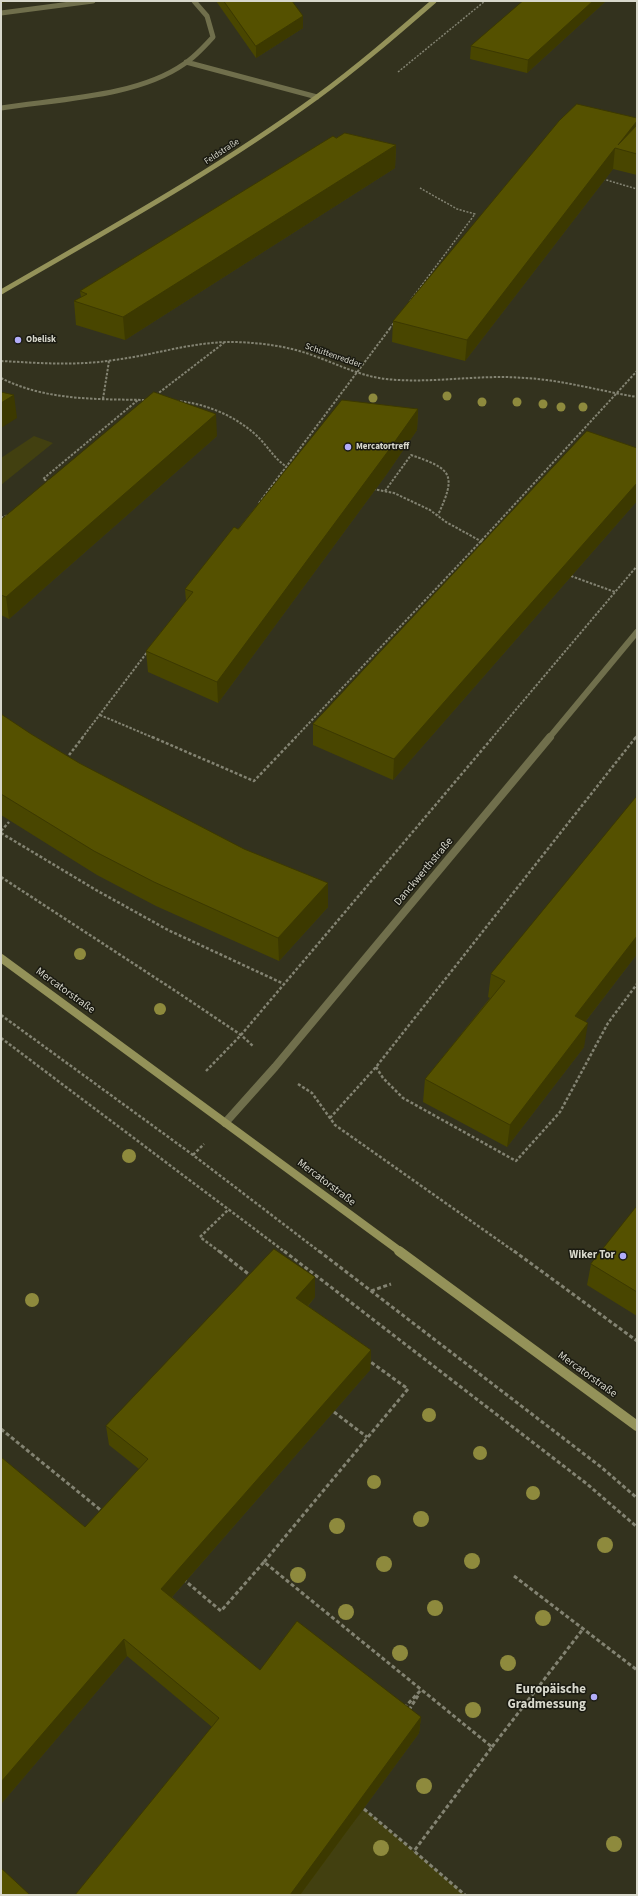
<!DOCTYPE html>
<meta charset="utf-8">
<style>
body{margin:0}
#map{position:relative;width:638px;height:1896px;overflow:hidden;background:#33321e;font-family:"Source Sans 3",sans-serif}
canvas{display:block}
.frame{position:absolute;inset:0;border:2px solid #d8d8cc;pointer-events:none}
</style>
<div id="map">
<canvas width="638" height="1896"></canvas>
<div class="frame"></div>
</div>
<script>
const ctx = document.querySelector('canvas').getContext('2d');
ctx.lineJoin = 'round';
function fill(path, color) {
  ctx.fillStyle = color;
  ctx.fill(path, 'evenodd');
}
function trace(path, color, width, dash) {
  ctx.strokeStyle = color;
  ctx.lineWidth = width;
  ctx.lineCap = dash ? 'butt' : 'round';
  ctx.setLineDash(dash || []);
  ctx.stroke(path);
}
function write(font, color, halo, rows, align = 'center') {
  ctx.font = font + ' "Source Sans 3",sans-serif';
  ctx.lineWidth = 3;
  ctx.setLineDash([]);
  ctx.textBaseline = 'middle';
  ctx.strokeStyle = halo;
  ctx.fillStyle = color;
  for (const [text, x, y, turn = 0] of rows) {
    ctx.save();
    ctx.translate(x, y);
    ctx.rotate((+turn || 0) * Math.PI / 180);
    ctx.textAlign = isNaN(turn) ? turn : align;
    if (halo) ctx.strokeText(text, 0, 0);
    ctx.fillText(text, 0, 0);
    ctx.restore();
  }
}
fill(new Path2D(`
 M34 436 53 443 1 485V458Z
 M364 1809 465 1895H294Z`), '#424010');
trace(new Path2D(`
 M398 72 485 1
 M603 179 637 189
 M410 301 475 214 457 209 420 188
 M390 328 395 321`), '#838372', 1.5, [2, 1.5]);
trace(new Path2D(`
 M1 361C39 363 77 366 114 360 155 355 194 341 236 342 261 343 286 346 309 354 335 363 359 376 386 379 432 384 479 374 525 378 563 380 600 391 637 397
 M1 378C46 401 98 399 147 400
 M156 395 225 342
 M103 399 109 361
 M176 401C207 403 240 418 261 440 270 450 276 460 287 467
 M50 482 43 479 138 400
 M373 489 394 493 430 510 446 522 486 544
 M385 491 411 455C452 469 457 474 438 515
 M259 503 391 327
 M1 518 8 515
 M571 576 615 592
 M100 715 154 738
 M82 738 148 651
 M295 738 481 541 637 371
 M492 738 637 566
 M635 738 637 736`), '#838372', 2, [2.5, 1.5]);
trace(new Path2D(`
 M152 737 254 781 296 737
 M66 759 83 737
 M1 831 9 822
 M1 833 96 890 168 930 284 984
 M1 877 177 992 241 1035 253 1046
 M1 1015 193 1155 320 1252
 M1 1038 285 1252
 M376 1067 383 1078 403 1098 516 1161 560 1112 608 1023 637 984
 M206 1071 241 1035 493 737
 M298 1084 312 1093 335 1125 515 1252
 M330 1118 376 1067 636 737
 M193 1155 204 1144
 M220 1252 200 1237 229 1209`), '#838372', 2.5, [3, 2]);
trace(new Path2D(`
 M219 1251 251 1276
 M284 1251 587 1484 637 1527
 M319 1251 601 1467 637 1498
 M514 1251 637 1341
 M371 1291 391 1284
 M334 1412 367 1437
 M1 1429 103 1512
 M264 1562 408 1389 368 1360
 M514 1576 637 1670
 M183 1579 221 1611 264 1562 492 1747 414 1851 465 1895
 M404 1708 421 1690
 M409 1710 419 1694
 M492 1747 583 1629
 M364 1809 414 1851`), '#838372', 3, [4, 2.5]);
trace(new Path2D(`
 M1 13 93 1
 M186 62 317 97
 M1 108C58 99 137 97 184 64 195 57 204 47 213 37L207 16 194 1`), '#706f4c', 5);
trace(new Path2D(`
 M549 738 637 632`), '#706f4c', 6);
trace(new Path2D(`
 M225 1123 275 1067 550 737`), '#706f4c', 8);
trace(new Path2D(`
 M1 292C108 230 217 170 317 97 358 67 396 34 434 1`), '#949259', 5);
trace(new Path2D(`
 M1 958 401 1252`), '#949259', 8);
trace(new Path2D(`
 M399 1251 637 1426`), '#949259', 10);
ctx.fillStyle = '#8e8a3d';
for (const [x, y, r] of [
 [447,396,4.5],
 [373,398,4.5],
 [482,402,4.5],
 [517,402,4.5],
 [543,404,4.5],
 [561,407,4.5],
 [583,407,4.5],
 [80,954,6],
 [160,1009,6],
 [129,1156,7],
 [32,1300,7],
 [429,1415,7],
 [480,1453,7],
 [374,1482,7],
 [533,1493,7],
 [421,1519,8],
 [337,1526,8],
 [605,1545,8],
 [472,1561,8],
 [384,1564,8],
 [298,1575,8],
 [435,1608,8],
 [346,1612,8],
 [543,1618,8],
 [400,1653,8],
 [508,1663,8],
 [473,1710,8],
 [424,1786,8],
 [614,1844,8],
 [381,1848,8]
]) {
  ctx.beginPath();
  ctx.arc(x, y, r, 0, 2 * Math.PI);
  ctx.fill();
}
fill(new Path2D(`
 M216 1H292L303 16V28L256 58Z
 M523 1H606L527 73 470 59 471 46Z
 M637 118V175L613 169 465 361 392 342 393 321Z
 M336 138 396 145 395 168 125 340 76 325 74 301 81 297 80 291Z
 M418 409 417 430 386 475 218 703 148 672 146 651 186 601 185 589 238 529Z
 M217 436 9 619 1 615V520Z
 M637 448V501L393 780 313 745V724Z
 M1 714 31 734 79 763 244 849 328 883V907L279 961 156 906 97 875 1 815Z
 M637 796V954L585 1022 584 1047 507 1147 423 1102 425 1079 490 998 488 997 491 974Z
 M637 1206V1316L587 1285 591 1264Z
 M315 1297 308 1306 371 1350 370 1370 172 1597 260 1670 421 1717 419 1733 300 1895H75L212 1727 127 1656 1 1804V1457L85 1527 139 1469 109 1445 106 1426Z`), '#494600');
fill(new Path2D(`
 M1 1H13L1 3Z
 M593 1H606L527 73 528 60Z
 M303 16V28L256 58V46Z
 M637 121V130L618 145Z
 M396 145 395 168 125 340 123 317Z
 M615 148 613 169 465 361 467 340Z
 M14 395 17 418 1 428V403Z
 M418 409 417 430 386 475 218 703 217 682Z
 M216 414 217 436 9 619 6 597Z
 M637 483V501L393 780 394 759Z
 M328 883V907L279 961 278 938Z
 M637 936V954L571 1040 575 1016Z
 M588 1023 584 1047 507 1147 510 1125Z
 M315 1277V1297L297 1318 296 1298Z
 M371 1350 370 1370 164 1606 161 1589Z
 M124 1639 127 1656 1 1804V1782Z
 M421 1717 419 1733 300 1895H290Z`), '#3c3900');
const building = new Path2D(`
 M224 1H292L303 16 256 46Z
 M523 1H593L528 60 471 46Z
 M577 104 637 118V121L618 145 637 125V154L615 148 467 340 393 321 559 121Z
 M345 133 396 145 123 317 74 301 87 294 80 291 333 136 336 138Z
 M1 392 14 395 1 403Z
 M154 392 216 414 6 597 1 595V520Z
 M342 400 418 409 386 454 217 682 146 651 193 592 185 589 234 527 238 529Z
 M587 431 637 448V483L394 759 313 724Z
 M1 714 31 734 79 763 244 849 328 883 278 938 154 882 94 851 1 794Z
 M637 796V936L575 1016 588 1023 510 1125 425 1079 505 981 491 974Z
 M637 1206V1292L591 1264Z
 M274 1249 315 1277 296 1298 371 1350 161 1589 260 1670 297 1621 421 1717 290 1895H75L219 1718 124 1639 1 1782V1457L85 1527 148 1459 106 1426Z
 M1 1868 30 1895H1Z`);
fill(building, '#555100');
trace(building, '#3c3900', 1);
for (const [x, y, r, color] of [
 [18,340,4,"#b2adf9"],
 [348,447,4,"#b2adf9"],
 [623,1256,4,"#b2adf9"],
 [594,1697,4,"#b2adf9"]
]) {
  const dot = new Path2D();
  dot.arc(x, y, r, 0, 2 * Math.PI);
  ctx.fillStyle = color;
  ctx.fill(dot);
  trace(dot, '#1a1a11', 1.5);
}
write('9px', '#d8d8cc', '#1a1a11', [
 ["Feldstraße",222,152,-33],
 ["Schüttenredder",333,356,19]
]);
write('bold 9px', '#d8d8cc', '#1a1a11', [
 ["Obelisk",26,340],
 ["Mercatortreff",356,447]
], 'left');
write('11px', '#d8d8cc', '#1a1a11', [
 ["Danckwerthstraße",424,872,-50],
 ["Mercatorstraße",65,991,36],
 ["Mercatorstraße",326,1183,37],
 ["Mercatorstraße",587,1375,36]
]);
write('bold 11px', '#d8d8cc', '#1a1a11', [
 ["Wiker Tor",615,1256]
], 'right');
write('bold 13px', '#d8d8cc', '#1a1a11', [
 ["Europäische",586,1690],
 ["Gradmessung",586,1705]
], 'right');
</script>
